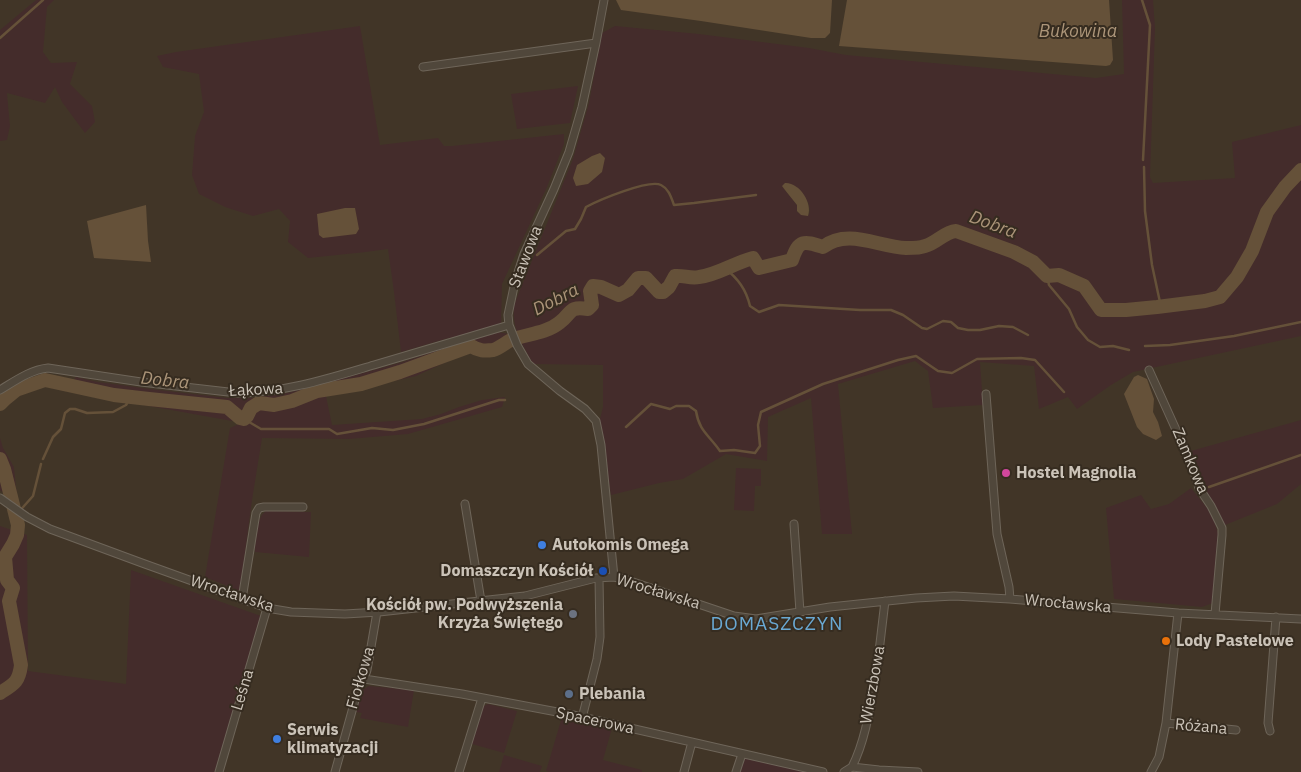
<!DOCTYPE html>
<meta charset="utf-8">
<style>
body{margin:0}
canvas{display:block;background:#413527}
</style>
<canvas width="1301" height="772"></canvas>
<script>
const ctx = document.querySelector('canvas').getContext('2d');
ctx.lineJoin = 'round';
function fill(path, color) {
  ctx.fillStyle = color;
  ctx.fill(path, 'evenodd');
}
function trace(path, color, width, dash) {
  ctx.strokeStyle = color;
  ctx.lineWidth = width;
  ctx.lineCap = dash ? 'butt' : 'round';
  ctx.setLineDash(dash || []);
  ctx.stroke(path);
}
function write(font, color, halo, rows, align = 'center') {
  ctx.font = font + ' "IBM Plex Sans",sans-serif';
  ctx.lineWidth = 4;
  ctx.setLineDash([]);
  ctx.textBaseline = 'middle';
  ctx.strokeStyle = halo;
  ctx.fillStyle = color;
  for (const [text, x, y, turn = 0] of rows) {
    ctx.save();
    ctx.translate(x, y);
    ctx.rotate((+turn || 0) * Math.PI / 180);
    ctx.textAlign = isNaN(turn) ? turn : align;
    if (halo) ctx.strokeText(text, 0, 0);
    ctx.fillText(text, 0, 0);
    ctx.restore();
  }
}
fill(new Path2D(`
 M36 0H54L47 7 43 52 51 63 77 62 70 84 92 106 95 122 85 133 62 102 55 87 45 103 7 93 10 126 7 140 0 141V30Z
 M1122 0H1153L1155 28 1150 177 1153 183 1235 178 1232 142 1301 125V168H1296L1284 181 1265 211 1251 248 1240 267 1224 287 1213 297 1183 303 1184 307 1206 304 1221 299 1229 291 1239 277 1254 252 1269 212 1286 190 1301 173V336L1133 372 1111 385 1077 409 1068 397 1039 409 1034 366 980 362 983 405 933 408 928 371 915 361 838 384 852 534H822L811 398 768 417 767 461 726 454 683 479 659 483 611 495 599 423 603 407V365L533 364C522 343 512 331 514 305L573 159 589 103 602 33 615 26 699 34 809 48 846 55 1096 78 1124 74ZM785 190 808 202 810 211 808 216 797 212V205Z
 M360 26 380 145 438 138 444 146H452L564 134V144L547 187 502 284 501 326 445 339 401 352 394 292 388 249 366 252 308 258 288 242 290 221 279 209 253 216 225 207 199 194 192 175 195 136 204 112 199 74 163 67 157 56 176 52Z
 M578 86 570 123 517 129 511 94Z
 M498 332 509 334 511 338 512 347 497 355H480L468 352 416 376 326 396 332 425 422 419 441 414 459 407 482 400 505 397 502 407 408 434 349 439 262 438 252 500 240 591 205 577 230 428 248 420 232 421 66 391 76 377 98 382 150 389 227 398H253L287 393 323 384 403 362 465 341Z
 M1301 420V484L1277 504 1225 525 1205 488 1191 451Z
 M0 438 3 448 14 467 16 488 17 491 16 503 0 490Z
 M736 468 761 469V486H755L754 511 734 510Z
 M1191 488 1212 514 1219 537 1213 603 1202 607 1114 599 1106 508 1141 495 1151 509 1169 504Z
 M266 511 311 512 309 557 255 552C256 540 255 519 266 511Z
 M0 526 27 535 28 671 126 684 131 570 261 616 238 697 215 772H0Z
 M369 686 414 690 408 727 360 718 362 713 356 712 362 690Z
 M488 704 517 711 504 753 472 744 476 725 484 706Z
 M562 717 612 728 603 760 642 770V772H549L546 771Z
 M504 755 542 766 540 772H499Z
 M745 757 813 772H740Z`), '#442c2b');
fill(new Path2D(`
 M616 0H832L830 33 825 38H811L701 21 621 10Z
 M847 0H1109L1113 60 1110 65 1106 66 839 46Z
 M600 153 605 158 602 172 588 184 576 186 573 178 577 165 592 156Z
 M785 183C799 182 813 203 808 216L801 215 797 211V205L785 190 782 186Z
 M146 205 148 241 151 262 94 258 87 221Z
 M345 208H355L359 229 356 234 323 238 319 235 317 214Z
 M1138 375 1147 379 1154 399 1153 412 1158 422 1162 436 1156 440 1143 434 1137 427 1124 394 1134 377Z`), '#655139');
trace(new Path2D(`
 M1142 0 1150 25 1143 160
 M0 38 43 0
 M1144 167 1145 211 1152 265 1161 307
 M537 255 566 231 575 229 581 219 586 207C599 200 649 179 661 185 669 189 671 197 674 205L694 203 756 195
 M725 268C738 279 746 289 750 306L759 312 779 305 860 310H891L903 315 922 328 927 329 943 321 951 322 958 328 968 330H980L999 326 1013 327 1028 335
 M1047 276 1049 285 1069 309 1077 327 1088 340 1100 347 1113 346 1129 350
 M1145 346 1170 345 1234 336 1301 322
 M244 419 261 429H329L337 434 372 428 393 430 424 424 499 400H505
 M626 427 651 404 670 409 676 406H689L696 411C699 431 709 435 720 451L734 450 755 453 760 446 758 425 761 412 823 384 898 360 916 356 938 371 952 373 977 359 1021 358 1035 360 1064 392
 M43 459 53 437 61 429 65 413 70 409H75L87 413 113 412 126 405 131 397
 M1209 487 1301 455
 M16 515 33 496 41 464
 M852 772 853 771`), '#655139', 2.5);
trace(new Path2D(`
 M0 404 5 399 16 390 45 380 114 395 149 399 227 407 240 418 244 419 247 416 251 408 259 403 274 405 292 401 317 391 361 384 400 372 471 346C479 351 484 351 493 350 500 348 505 343 511 340 526 334 545 334 559 323 573 313 567 306 588 309L592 305 590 291 593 286 601 287 619 295 628 290 638 278H646L659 292H663L669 287 675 276C683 275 691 279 699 277 717 275 734 263 753 258L759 268 792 260C799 239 804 241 823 247 848 228 878 247 906 248 912 248 920 248 925 246 937 243 944 232 956 231L1014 252 1033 262 1047 276 1059 275 1084 286 1101 310H1126L1157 307 1205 301 1220 297 1237 277 1252 251 1267 212 1285 187 1301 170
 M0 459 4 469 18 525 17 535 13 544 5 557 7 580 13 588 9 601 21 665C19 682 14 684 0 693`), '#655139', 14);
const street = new Path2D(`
 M604 0 596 43 582 107 569 152 554 189 524 254 515 282 508 315 509 325 517 345 528 364 560 391 585 409 596 421 601 445 614 577
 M423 67 596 43
 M1149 370 1192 465 1199 488 1211 506 1222 528V535L1215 614
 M0 390C15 381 30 370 48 368L141 382 237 393C284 393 330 378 374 365 419 352 464 338 509 325
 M986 394 997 534 1009 587 1010 599
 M0 498 27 517 50 529 142 563 267 608 291 612 345 614 379 612 525 596 596 578 614 577 627 580 734 616 756 619 830 607 916 598 954 596 1010 599 1178 613 1301 619
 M465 504 481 601
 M794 524 800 612
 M242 599 256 513 259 508 264 507H303
 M364 679 462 694 573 715 823 772
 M582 718 597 659 600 637 599 578
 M1166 723 1236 730
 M1270 731 1268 723 1276 617
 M852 767C864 743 869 715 873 689 878 660 882 631 885 601
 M852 767 879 770 918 772
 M219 772 267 608
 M335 772 359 686 364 679 367 670 377 612
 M459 772 482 698
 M684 772 692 742
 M736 772 742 754
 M844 772 852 767
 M1151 772 1159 757 1166 723 1178 613`);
trace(street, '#6e6559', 9);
trace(street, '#50473b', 7);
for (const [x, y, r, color] of [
 [1006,473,5,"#d1479c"],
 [542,545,5,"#3f7fe0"],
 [603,571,5,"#1a4fb4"],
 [573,614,5,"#6b7280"],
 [1166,641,5,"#e8710a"],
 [569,694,5,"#5c6f8a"],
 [277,739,5,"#3f7fe0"]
]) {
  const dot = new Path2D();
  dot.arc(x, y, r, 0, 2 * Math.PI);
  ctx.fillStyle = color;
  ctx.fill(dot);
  trace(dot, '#362c20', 2);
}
write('16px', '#cbc3b8', '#362c20', [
 ["Stawowa",526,257,-69],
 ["Łąkowa",256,390,-3],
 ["Zamkowa",1190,461,67],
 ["Wrocławska",658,592,17],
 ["Wrocławska",232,594,18],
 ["Wrocławska",1068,604,5],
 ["Fiołkowa",361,678,-74],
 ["Wierzbowa",873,685,-80],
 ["Leśna",243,690,-73],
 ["Spacerowa",595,721,12],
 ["Różana",1201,727,5]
]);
write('bold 16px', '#cbc3b8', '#362c20', [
 ["Hostel Magnolia",1016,473],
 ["Autokomis Omega",552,545],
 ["Domaszczyn Kościół",593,571,"right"],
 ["Kościół pw. Podwyższenia",563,605,"right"],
 ["Krzyża Świętego",563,623,"right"],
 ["Lody Pastelowe",1176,641],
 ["Plebania",579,694],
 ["Serwis",287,730],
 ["klimatyzacji",287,748]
], 'left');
write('italic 18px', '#ac9579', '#362c20', [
 ["Bukowina",1078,32],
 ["Dobra",993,225,20],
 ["Dobra",556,300,-27],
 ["Dobra",165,381,6]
]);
ctx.letterSpacing = '1px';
write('19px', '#6aa9d3', '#362c20', [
 ["DOMASZCZYN",777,625]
]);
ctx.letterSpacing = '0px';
</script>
